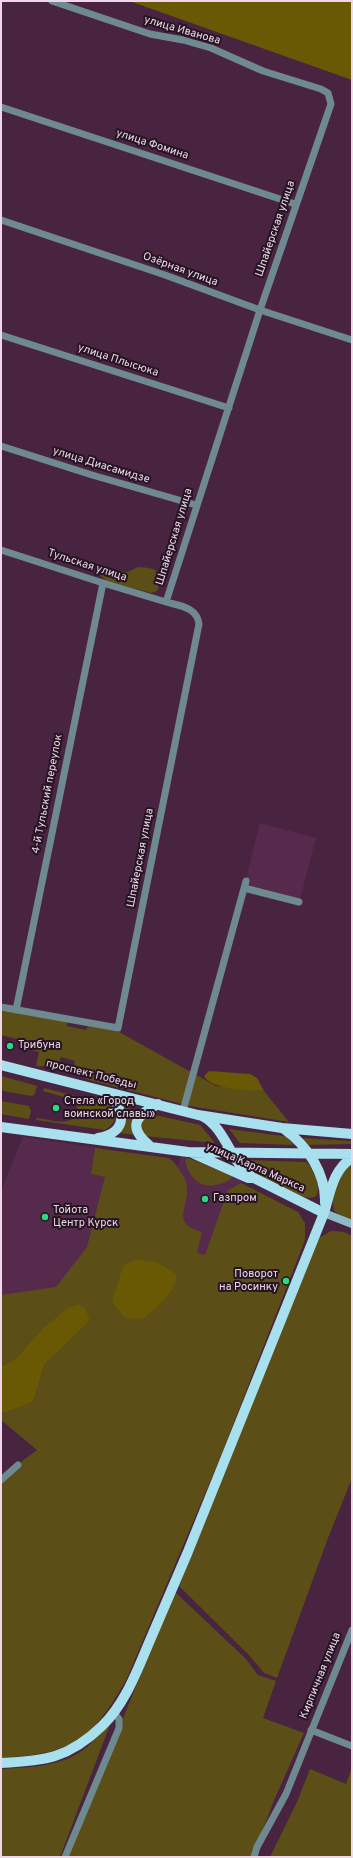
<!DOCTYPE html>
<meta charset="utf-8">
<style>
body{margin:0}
#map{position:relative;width:353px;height:1858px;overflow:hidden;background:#492441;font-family:Overpass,sans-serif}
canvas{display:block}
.frame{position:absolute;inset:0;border:2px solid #efd7e8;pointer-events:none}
</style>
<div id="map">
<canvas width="353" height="1858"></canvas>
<div class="frame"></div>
</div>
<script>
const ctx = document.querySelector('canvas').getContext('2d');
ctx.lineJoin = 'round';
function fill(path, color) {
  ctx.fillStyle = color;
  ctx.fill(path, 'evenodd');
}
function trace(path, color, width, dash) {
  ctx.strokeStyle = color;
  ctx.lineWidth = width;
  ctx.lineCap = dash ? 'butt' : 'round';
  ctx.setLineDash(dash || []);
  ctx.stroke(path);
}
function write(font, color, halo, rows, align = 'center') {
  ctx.font = font + ' Overpass,sans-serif';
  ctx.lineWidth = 4;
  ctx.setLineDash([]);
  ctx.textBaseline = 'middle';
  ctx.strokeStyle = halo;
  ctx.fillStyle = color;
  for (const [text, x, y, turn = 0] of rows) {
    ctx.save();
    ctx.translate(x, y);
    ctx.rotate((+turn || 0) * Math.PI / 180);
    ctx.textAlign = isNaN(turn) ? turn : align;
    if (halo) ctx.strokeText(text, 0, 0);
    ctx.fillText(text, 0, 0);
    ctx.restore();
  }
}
fill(new Path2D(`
 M260 823 316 838 299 902 244 888Z
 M23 1137 99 1148 95 1171 108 1173 90 1247 58 1290 1 1298V1191Z
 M181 1156 210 1165 244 1178 213 1262 153 1242Z`), '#562a4c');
fill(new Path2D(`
 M138 567C148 568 155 567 162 576L157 591 151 593 106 581 101 576 100 573 102 570 128 572Z
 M1 1008 67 1021V1026L86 1030 88 1026 119 1032 216 1086 264 1091 289 1122 190 1106 89 1080 75 1073 73 1068 75 1061 61 1057 59 1062 54 1067 36 1066 39 1052 25 1048 24 1041 1 1035Z
 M1 1076 37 1086 35 1092 36 1093 32 1096 3 1091 1 1086Z
 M44 1088 110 1105C120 1114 115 1124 105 1130L36 1120 37 1118C48 1119 73 1128 77 1112 78 1107 76 1103 74 1100L43 1091Z
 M1 1101 29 1106 31 1111 29 1119 1 1114Z
 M125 1107 139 1111C131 1118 130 1126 135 1135L119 1133 126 1120Z
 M151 1114 200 1125 215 1143 144 1136 141 1131V1122Z
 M229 1129 283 1136 287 1137 294 1145 240 1143Z
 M303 1138 352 1141V1144L308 1145Z
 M95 1148 168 1158C174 1160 176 1165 180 1171 183 1176 187 1181 187 1188 188 1210 171 1223 202 1232L197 1253 205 1255 228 1190 241 1183 298 1212 305 1223V1240L220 1458 127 1678C93 1740 72 1754 1 1758V1477L37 1450 1 1420V1412H7L33 1402 45 1364 90 1321 41 1330 15 1359 1 1366V1295L56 1287 87 1247 105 1177 91 1174Z
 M188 1158 232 1176 231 1179C209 1192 191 1186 185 1160Z
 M248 1160 306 1162C314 1168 321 1185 317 1195 307 1207 262 1176 250 1169L245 1163Z
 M352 1164V1222L334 1211C330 1194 339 1178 349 1165Z
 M331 1231 344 1232 352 1236V1478L328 1538 277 1678 264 1673 249 1655 179 1586 317 1239Z
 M174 1591 246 1659 258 1675 276 1681 263 1718 304 1733 275 1798 252 1857 68 1856Z
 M111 1722 60 1857H1V1769C30 1767 64 1767 87 1747 95 1739 103 1730 111 1722Z
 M352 1768V1857H270L297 1802 310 1769 346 1784Z`), '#5b4e17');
fill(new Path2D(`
 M129 1H352V80L135 3Z
 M209 1071 250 1074 257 1078 264 1091C249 1090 211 1090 204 1076Z
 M135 1259 157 1262 176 1274C180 1289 154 1309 143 1319L125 1318 112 1302 123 1266Z
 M78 1304 85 1308 90 1321 45 1364 33 1402 7 1412H1V1366L15 1359 41 1330 68 1308Z`), '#695904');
trace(new Path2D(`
 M1 107 295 204
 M1 220 165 275 260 310 352 340
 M1 335 229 408
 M1 446 92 475 196 505
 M1 550 103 583 166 602
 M244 888 299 902
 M1 1007 118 1028 199 624C197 607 180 606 166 602L260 310 331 104 328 93 321 89 263 71 211 48 183 40 150 34 52 1
 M16 1010 103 583
 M183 1111 246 881
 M1 1480 18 1465
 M311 1730 352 1746
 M65 1857 119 1728V1719L114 1713
 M254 1857 257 1847 286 1794 352 1630`), '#6f8990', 7);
trace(new Path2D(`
 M324 1213 352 1224`), '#8fbac5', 8);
trace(new Path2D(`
 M1 1065 198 1115 282 1128 352 1134
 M202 1116C219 1124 227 1146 237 1161 241 1167 247 1172 252 1177
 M1 1127 188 1152 352 1154
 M284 1129C308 1146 326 1174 325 1203
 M98 1138C130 1132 126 1107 103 1091
 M150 1146C127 1127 135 1116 158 1104
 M192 1153 248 1178H254L324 1213
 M1 1763C45 1761 69 1758 102 1726 126 1703 138 1668 151 1638 163 1610 175 1582 187 1554 233 1441 278 1327 324 1213 330 1194 333 1169 352 1158`), '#a8e0ee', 10);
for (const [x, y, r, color] of [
 [10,1046,4,"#28d885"],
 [56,1108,4,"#28d885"],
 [205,1199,4,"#28d885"],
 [45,1217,4,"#28d885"],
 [286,1281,4,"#28d885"]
]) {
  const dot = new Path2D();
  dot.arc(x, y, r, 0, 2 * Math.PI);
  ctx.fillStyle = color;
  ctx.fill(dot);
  trace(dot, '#251421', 1.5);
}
write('11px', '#efd7e8', '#251421', [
 ["улица Иванова",182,31,16],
 ["улица Фомина",152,145,18],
 ["Шпайерская улица",276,229,-71],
 ["Озёрная улица",180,270,20],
 ["улица Плысюка",118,361,18],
 ["улица Диасамидзе",101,466,17],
 ["Шпайерская улица",175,537,-73],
 ["Тульская улица",87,566,18],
 ["4-й Тульский переулок",48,794,-79],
 ["Шпайерская улица",141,858,-79],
 ["проспект Победы",91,1075,14],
 ["улица Карла Маркса",255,1168,24],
 ["Кирпичная улица",321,1676,-68]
]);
write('11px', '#efd7e8', '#251421', [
 ["Трибуна",18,1046],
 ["Стела «Город",64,1102],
 ["воинской славы»",64,1115],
 ["Газпром",213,1199],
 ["Тойота",53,1211],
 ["Центр Курск",53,1224],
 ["Поворот",278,1275,"right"],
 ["на Росинку",278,1288,"right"]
], 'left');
</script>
